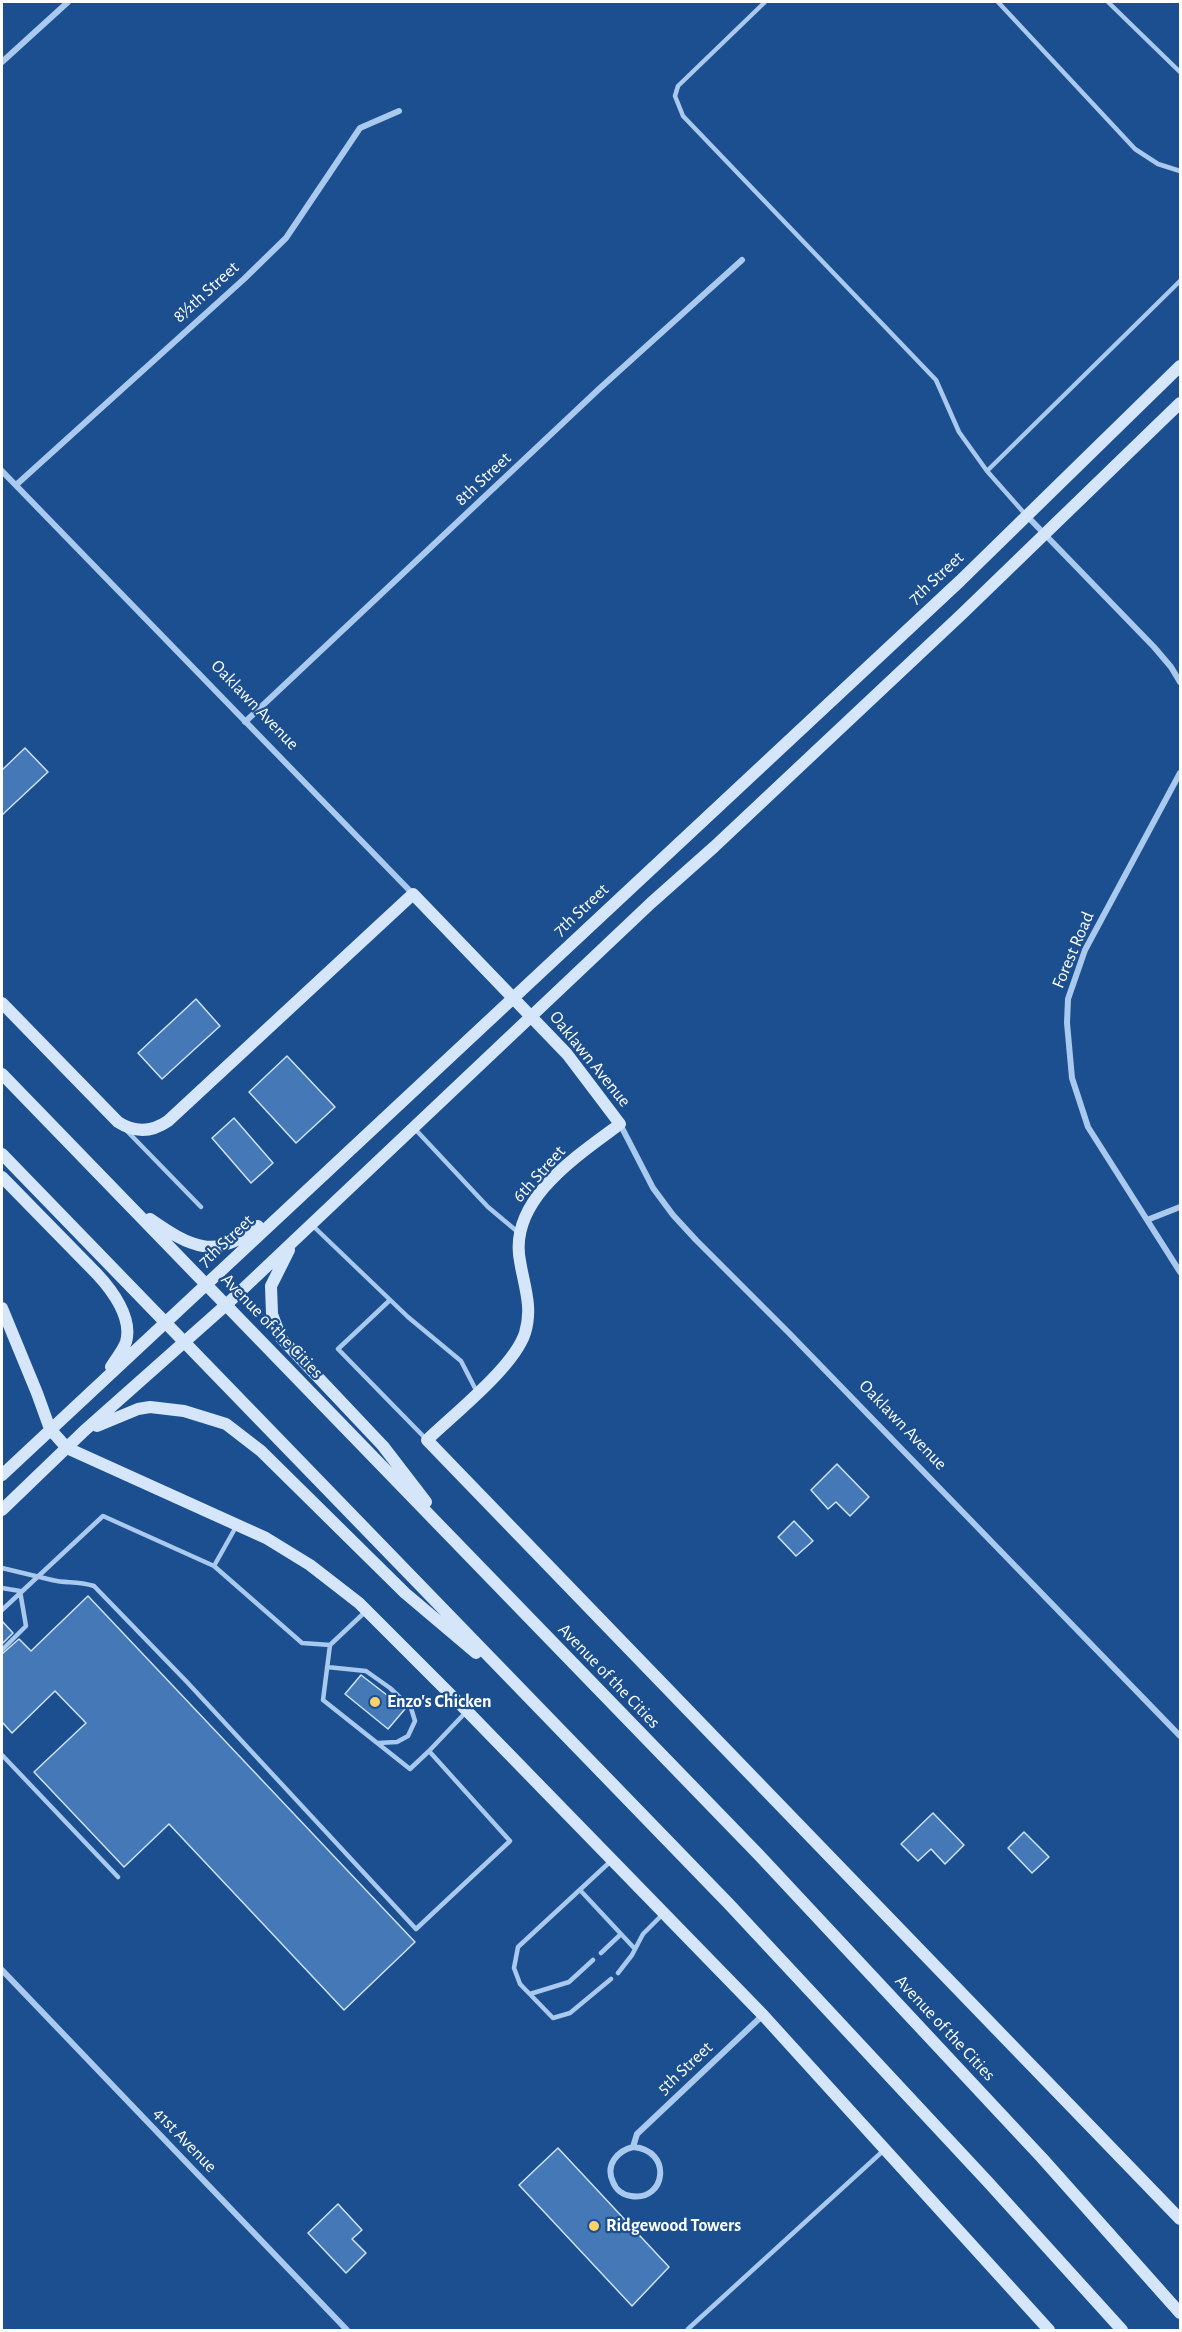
<!DOCTYPE html>
<meta charset="utf-8">
<style>
body{margin:0}
#map{position:relative;width:1182px;height:2332px;overflow:hidden;background:#1b4f8f;font-family:"Alegreya Sans",sans-serif}
canvas{display:block}
.frame{position:absolute;inset:0;border:3px solid #fff;pointer-events:none}
</style>
<div id="map">
<canvas width="1182" height="2332"></canvas>
<div class="frame"></div>
</div>
<script>
const ctx = document.querySelector('canvas').getContext('2d');
ctx.lineJoin = 'round';
function fill(path, color) {
  ctx.fillStyle = color;
  ctx.fill(path, 'evenodd');
}
function trace(path, color, width, dash) {
  ctx.strokeStyle = color;
  ctx.lineWidth = width;
  ctx.lineCap = dash ? 'butt' : 'round';
  ctx.setLineDash(dash || []);
  ctx.stroke(path);
}
function write(font, color, halo, rows, align = 'center') {
  ctx.font = font + ' "Alegreya Sans",sans-serif';
  ctx.lineWidth = 4.5;
  ctx.setLineDash([]);
  ctx.textBaseline = 'middle';
  ctx.strokeStyle = halo;
  ctx.fillStyle = color;
  for (const [text, x, y, turn = 0] of rows) {
    ctx.save();
    ctx.translate(x, y);
    ctx.rotate((+turn || 0) * Math.PI / 180);
    ctx.textAlign = isNaN(turn) ? turn : align;
    if (halo) ctx.strokeText(text, 0, 0);
    ctx.fillText(text, 0, 0);
    ctx.restore();
  }
}
const building = new Path2D(`
 M25 748 48 772 2 815V770Z
 M196 999 220 1026 162 1079 138 1053Z
 M287 1056 335 1107 296 1143 249 1092Z
 M234 1118 273 1163 251 1183 212 1138Z
 M837 1464 869 1497 850 1516 836 1502 828 1509 811 1490Z
 M794 1521 813 1541 796 1556 778 1537Z
 M88 1596 415 1942 344 2010 169 1824 124 1867 34 1772 86 1723 55 1691 12 1733 2 1722V1654L19 1639 31 1651Z
 M2 1621 13 1633 2 1644Z
 M361 1675 405 1709 388 1729 345 1694Z
 M933 1813 964 1845 945 1864 931 1849 918 1861 901 1844Z
 M1024 1832 1049 1857 1032 1873 1008 1848Z
 M558 2148 669 2267 632 2306 519 2185Z
 M338 2204 362 2230 352 2239 366 2253 346 2273 308 2233Z`);
fill(building, '#4478b7');
trace(building, '#cfe3fa', 1.5);
trace(new Path2D(`
 M765 2 678 86 675 96 683 116 936 380 959 432 987 471 1025 514
 M998 2 1135 149 1158 164 1180 171
 M1108 2 1180 72
 M987 471 1180 281
 M415 1129 488 1207 519 1233
 M126 1130 201 1207
 M312 1225 408 1317 461 1361 477 1392
 M390 1300 338 1349 427 1440
 M237 1525 214 1566 302 1643 330 1645
 M2 1568C19 1572 35 1576 52 1580 67 1584 76 1580 94 1586L187 1682 416 1929 510 1841 429 1751 410 1769 323 1700 330 1645 365 1612
 M2 1588 20 1591 26 1626 2 1650
 M2 1610 103 1516 214 1566
 M327 1667 366 1671 390 1688 411 1708 415 1721 408 1736 397 1742 378 1743
 M429 1751 466 1712
 M2 1755 118 1877
 M580 1890 635 1949
 M601 1953 621 1934
 M618 1973 632 1955 643 1934 662 1915
 M611 1979 570 2013 553 2018 520 1984 514 1968 518 1947 612 1860
 M530 1994 569 1982 593 1960
 M688 2329 883 2151`), '#a9c9ee', 4.5);
trace(new Path2D(`
 M2 62 68 2
 M2 471 413 894
 M16 485 244 279 286 238 360 128 399 111
 M1027 516 1154 647 1171 667 1180 682
 M245 722 599 389 742 260
 M1180 773 1085 950 1068 999 1067 1023 1072 1078 1088 1127 1180 1272
 M620 1124 653 1188 673 1215 696 1240 789 1333 1180 1736
 M1147 1220 1180 1207
 M2 1970 347 2330
 M633 2147C673 2150 666 2202 631 2196 623 2195 616 2190 613 2182 605 2165 617 2151 633 2147L637 2134 763 2015`), '#a9c9ee', 6);
trace(new Path2D(`
 M2 1003 118 1122C135 1133 152 1132 168 1121L413 894 567 1054 620 1124C577 1156 508 1200 520 1261 524 1286 533 1307 525 1333 514 1367 454 1414 427 1440L1180 2219
 M2 1074 758 1854 1042 2158 1180 2313
 M2 1154 728 1903 988 2182 1122 2330
 M2 1177 97 1274C112 1290 133 1318 126 1342 123 1350 116 1359 111 1367
 M150 1219C190 1247 216 1261 258 1226
 M289 1250 271 1286 272 1314 281 1338 383 1446 426 1502
 M2 1308 37 1393 50 1429 67 1448 266 1538 310 1565 359 1603 467 1711 763 2015 1049 2330
 M97 1426 138 1409 150 1407 184 1411 226 1424 261 1451 405 1593 476 1653
 M2 1475 960 581 1180 366
 M2 1510 84 1431 226 1305 651 903 714 847 962 614 1180 403`), '#d6e6fa', 12);
for (const [x, y, r, color] of [
 [375,1702,6,"#ffd166"],
 [594,2226,6,"#ffd166"]
]) {
  const dot = new Path2D();
  dot.arc(x, y, r, 0, 2 * Math.PI);
  ctx.fillStyle = color;
  ctx.fill(dot);
  trace(dot, '#1b4f8f', 2);
}
write('18px', '#fff', '#1b4f8f', [
 ["8½th Street",206,292,-42],
 ["8th Street",483,479,-43],
 ["7th Street",936,578,-43],
 ["Oaklawn Avenue",255,705,46],
 ["7th Street",581,910,-43],
 ["Forest Road",1073,950,-67],
 ["Oaklawn Avenue",590,1059,51],
 ["6th Street",539,1174,-48],
 ["7th Street",226,1241,-43],
 ["Avenue of the Cities",272,1326,46],
 ["Oaklawn Avenue",903,1425,46],
 ["Avenue of the Cities",609,1676,46],
 ["Avenue of the Cities",945,2028,47],
 ["5th Street",685,2068,-43],
 ["41st Avenue",185,2140,46]
]);
write('bold 18px', '#fff', '#1b4f8f', [
 ["Enzo's Chicken",387,1702],
 ["Ridgewood Towers",606,2226]
], 'left');
</script>
